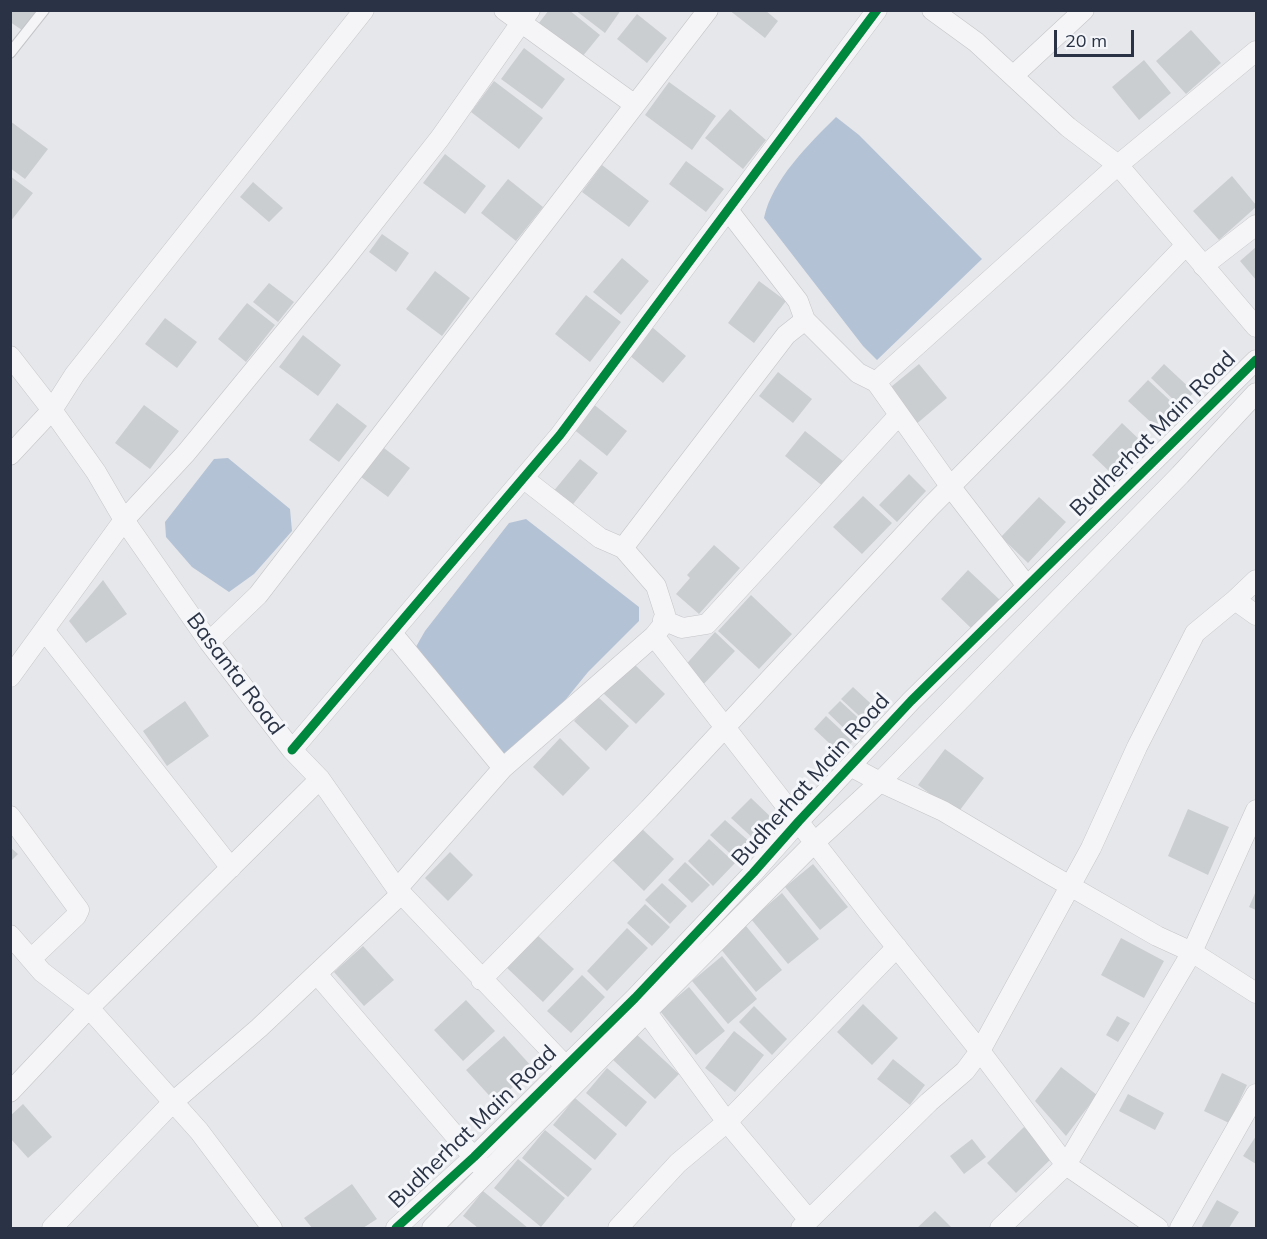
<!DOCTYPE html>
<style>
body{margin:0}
#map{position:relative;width:1267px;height:1239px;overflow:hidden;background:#e6e7ea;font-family:Mulish,sans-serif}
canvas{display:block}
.frame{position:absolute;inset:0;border:12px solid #2a3345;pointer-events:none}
.scale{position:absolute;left:1054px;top:30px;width:80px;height:27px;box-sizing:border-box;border:3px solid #2a3345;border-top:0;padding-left:8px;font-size:18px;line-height:21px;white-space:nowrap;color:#2a3345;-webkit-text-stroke:4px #f4f6f9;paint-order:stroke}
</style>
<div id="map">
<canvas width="1267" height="1239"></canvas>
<div class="frame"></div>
<div class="scale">20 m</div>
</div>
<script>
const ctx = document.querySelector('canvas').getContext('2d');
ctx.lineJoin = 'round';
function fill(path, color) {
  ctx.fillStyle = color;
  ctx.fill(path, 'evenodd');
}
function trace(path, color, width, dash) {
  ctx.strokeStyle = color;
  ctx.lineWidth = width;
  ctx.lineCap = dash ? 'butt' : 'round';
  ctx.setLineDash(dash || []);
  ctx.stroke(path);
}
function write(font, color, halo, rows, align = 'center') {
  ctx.font = font + ' Mulish,sans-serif';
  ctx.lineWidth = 6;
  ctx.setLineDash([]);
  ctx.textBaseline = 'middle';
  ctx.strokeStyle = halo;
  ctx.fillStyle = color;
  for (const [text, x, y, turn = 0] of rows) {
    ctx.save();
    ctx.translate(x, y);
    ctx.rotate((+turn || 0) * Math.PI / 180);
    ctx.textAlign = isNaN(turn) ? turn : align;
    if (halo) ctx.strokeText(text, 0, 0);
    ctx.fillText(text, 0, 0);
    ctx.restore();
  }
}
fill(new Path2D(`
 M836 117 859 135 982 259 877 360 863 346 764 218C772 180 809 144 836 117Z
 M228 458 290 509 292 531 254 574 229 592 192 567 166 537 165 522 214 459Z
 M526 519 639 607V621L588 672 528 746 499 755 413 652 425 631 509 523Z`), '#b4c2d6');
fill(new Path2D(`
 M10 10H37L22 30 10 22Z
 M549 10H569L600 35 578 62 535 28Z
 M575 10H621L605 33Z
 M729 10H765L778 21 765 38Z
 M637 14 667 38 647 63 617 39Z
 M1191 30 1221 63 1186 94 1156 61Z
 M524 48 565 79 542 109 501 79Z
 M1144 60 1171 93 1139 120 1112 87Z
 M494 81 543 118 519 149 471 112Z
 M669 82 716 116 692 150 645 115Z
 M730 109 766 140 743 169 705 138Z
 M10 121 48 149 25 179 10 168Z
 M445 154 486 186 465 214 423 183Z
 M686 161 724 189 706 212 669 184Z
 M602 165 649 201 629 227 582 192Z
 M10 176 33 193 10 222Z
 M1232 176 1256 205V207L1219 240 1193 211Z
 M508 179 543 207 516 241 481 213Z
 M253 182 283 208 269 222 240 197Z
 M382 234 409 253 396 272 369 252Z
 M1256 247V280L1240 261Z
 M622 258 649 281 621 315 593 292Z
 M435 271 470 298 442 336 406 309Z
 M759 281 786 301 754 343 728 323Z
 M269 283 294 302 278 322 253 302Z
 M586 295 621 322 590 362 555 334Z
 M247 303 275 325 246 362 218 339Z
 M165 318 197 342 177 368 145 344Z
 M652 327 686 356 663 383 629 355Z
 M303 335 341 365 318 396 279 367Z
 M919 364 947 398 914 426 886 391Z
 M1164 364 1194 392 1181 407 1151 378Z
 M778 372 812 399 793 423 759 396Z
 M1148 380 1177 407 1157 428 1128 401Z
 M337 403 367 426 339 462 309 440Z
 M592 403 627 431 607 456 572 428Z
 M144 405 179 431 150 469 115 443Z
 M1122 423 1142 442 1112 474 1092 455Z
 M805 431 844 462 824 487 785 456Z
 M384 448 410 468 388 497 361 477Z
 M580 459 598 473 570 508 552 493Z
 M909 474 926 491 897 522 879 505Z
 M863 496 892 523 862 554 833 527Z
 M1039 497 1066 522 1028 563 1001 537Z
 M714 545 740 568 699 614 676 594 690 578 687 575Z
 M968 570 1000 600 973 630 941 599Z
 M103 580 127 614 86 643 69 621Z
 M751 595 792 634 759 669 718 631Z
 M715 632 735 651 700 688 681 670Z
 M631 661 665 694 636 724 602 692Z
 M853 687 882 714 870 726 841 699Z
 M597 696 629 726 606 751 574 721Z
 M185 701 209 736 167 766 143 731Z
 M840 701 867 726 855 739 828 713Z
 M826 716 853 741 841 754 814 729Z
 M560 738 590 768 563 796 533 767Z
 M945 749 984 778 957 814 918 785Z
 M751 798 774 820 755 840 731 818Z
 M1188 809 1229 827 1208 875 1168 856Z
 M725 820 751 843 736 859 710 835Z
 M640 827 674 859 644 891 610 858Z
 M709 839 735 863 713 886 688 861Z
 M10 847 18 854 10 862Z
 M450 852 473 875 448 901 425 878Z
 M685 862 710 885 692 903 668 880Z
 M813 864 848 907 820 930 785 887Z
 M662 883 687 906 670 924 645 900Z
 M1256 891V910L1249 907Z
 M782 893 819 939 788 964 751 919Z
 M645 904 670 927 652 946 627 923Z
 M746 926 782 970 756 992 720 948Z
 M627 928 648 948 607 991 587 971Z
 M536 934 574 969 543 1002 506 967Z
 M1121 938 1164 961 1144 998 1101 975Z
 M363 946 394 980 364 1006 334 972Z
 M722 956 757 999 728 1024 692 981Z
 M582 975 605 997 571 1033 547 1011Z
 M689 987 725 1031 696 1055 660 1011Z
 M466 1000 495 1031 463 1061 434 1030Z
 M863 1004 898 1038 872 1065 837 1032Z
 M754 1006 787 1039 772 1055 739 1022Z
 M1117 1016 1130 1023 1118 1042 1106 1035Z
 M734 1031 764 1055 735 1092 705 1068Z
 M635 1033 679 1074 655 1099 612 1059Z
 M504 1036 533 1068 496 1103 466 1070Z
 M893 1059 925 1085 910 1105 877 1079Z
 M1061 1067 1097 1095 1066 1136 1035 1101Z
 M607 1068 647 1102 626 1127 586 1093Z
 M1222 1073 1247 1085 1229 1123 1204 1111Z
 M1128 1094 1164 1113 1155 1130 1119 1111Z
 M575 1098 617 1134 595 1160 553 1125Z
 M23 1104 52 1137 28 1158 10 1138V1116Z
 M1024 1127 1053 1157 1016 1193 987 1163Z
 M545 1130 592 1169 568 1197 522 1158Z
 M1256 1136V1164L1243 1156Z
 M972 1139 986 1157 964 1174 950 1156Z
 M518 1159 565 1198 541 1227 494 1188Z
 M352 1184 377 1219 363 1228H312L304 1218Z
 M483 1191 528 1228H478L463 1216Z
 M1217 1200 1239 1212 1229 1228H1201Z
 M935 1211 952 1228H917Z`), '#cbced1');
const lane = new Path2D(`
 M10 53 44 10`);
const street = new Path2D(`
 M504 10 635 105
 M932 10 976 42 1068 127 1118 165 1256 327
 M1013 76 1084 10
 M728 210 798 301 805 320 858 373 876 382 950 486 1027 586
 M1203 266 1256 225
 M10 356 52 410 96 472 124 520 209 642 292 750 320 779 397 889 573 1074
 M876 382 1118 165 1256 51
 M10 455 52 410 75 374 364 10
 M623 548 786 335 805 320
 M1235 600 1256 615
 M663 620 682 628 707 624 899 415
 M44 630 231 868
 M392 633 503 768
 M654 636 874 919 980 1051 1066 1165 1158 1228
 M209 642 258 595 708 10
 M10 677 124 520 186 453 341 264 440 138 530 10
 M292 750 560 435 877 10
 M850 766 880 782 943 811 1044 871 1157 936 1192 952 1256 993
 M10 816 79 910 76 916 31 959
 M397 889 503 768 654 636 662 626 665 614 656 586 623 548 600 538 523 478
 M10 935 42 972 89 1008 199 1131 272 1228
 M317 974 481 1166
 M481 980 649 809 930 507 1058 378 1186 245
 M639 1002 727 1122 809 1220
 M10 1092 89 1008 320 779
 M52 1228 173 1102 259 1028 401 894
 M396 1228 474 1157 635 998 753 873 799 821 911 701 1256 360
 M432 1228 815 842 880 782 1180 475 1256 393
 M618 1228 678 1163 727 1122 897 947
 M801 1228 929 1102 965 1071 980 1051 1091 848 1137 747 1195 633 1235 600 1256 580
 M1000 1228 1066 1165 1192 952 1256 810
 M1180 1228 1256 1094`);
trace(lane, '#c4c5c8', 12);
trace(street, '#c4c5c8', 21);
trace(lane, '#f5f5f7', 10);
trace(street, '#f5f5f7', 20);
trace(new Path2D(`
 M292 750 560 435 877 10
 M396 1228 474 1157 635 998 753 873 799 821 911 701 1256 360`), '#00873e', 9);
write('22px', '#2a3345', '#f4f6f9', [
 ["Budherhat Main Road",1153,434,-45],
 ["Basanta Road",235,674,53],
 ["Budherhat Main Road",811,780,-48],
 ["Budherhat Main Road",473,1127,-44]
]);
</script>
